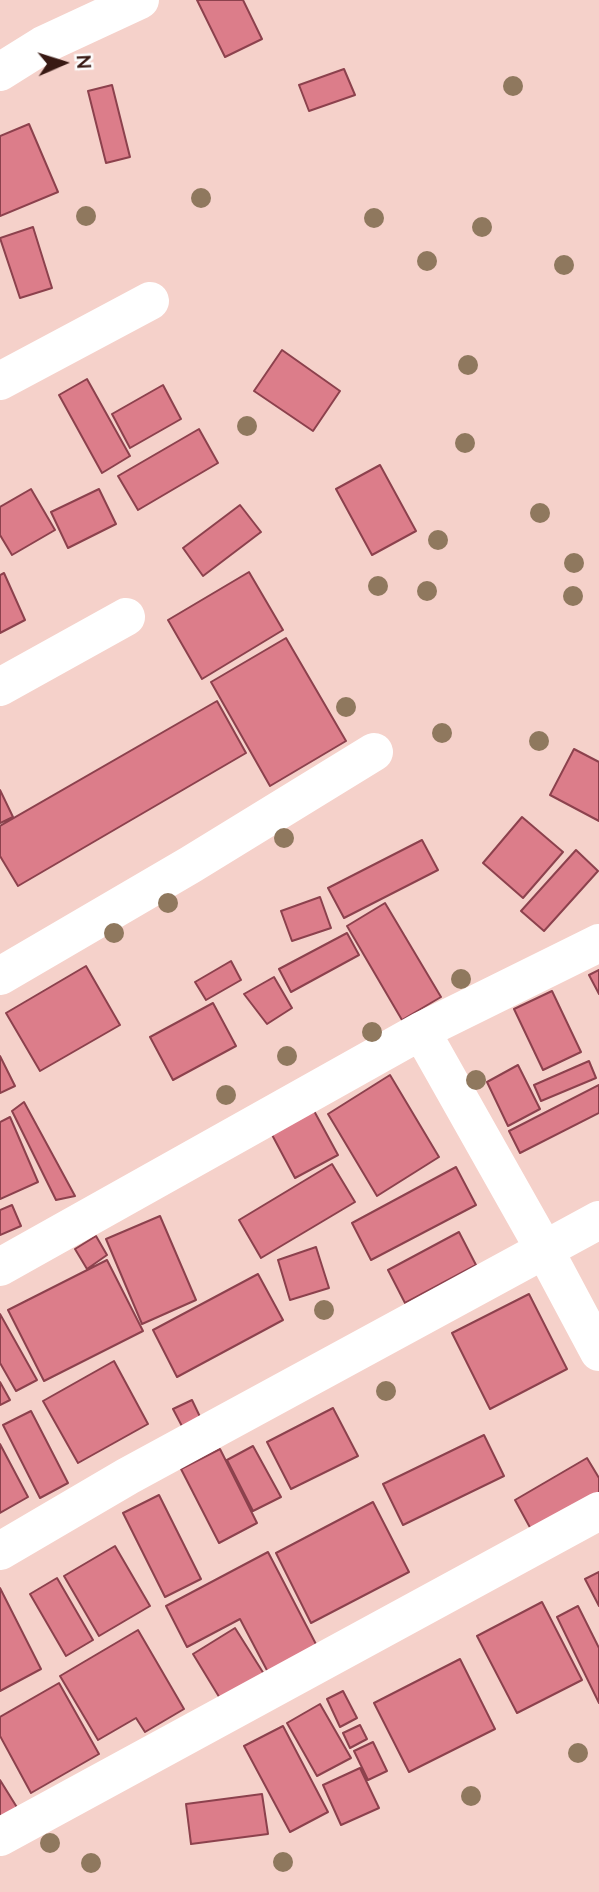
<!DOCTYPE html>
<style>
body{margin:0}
#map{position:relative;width:599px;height:1892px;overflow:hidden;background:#f5d1ca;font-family:Mulish,sans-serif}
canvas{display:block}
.north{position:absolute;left:28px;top:28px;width:70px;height:70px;-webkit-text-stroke:5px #fcfcfc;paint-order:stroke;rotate:87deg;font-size:19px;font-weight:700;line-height:28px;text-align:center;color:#381913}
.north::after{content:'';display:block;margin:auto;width:24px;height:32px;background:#381913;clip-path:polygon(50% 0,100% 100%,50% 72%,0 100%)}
</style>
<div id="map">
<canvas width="599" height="1892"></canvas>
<div class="north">N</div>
</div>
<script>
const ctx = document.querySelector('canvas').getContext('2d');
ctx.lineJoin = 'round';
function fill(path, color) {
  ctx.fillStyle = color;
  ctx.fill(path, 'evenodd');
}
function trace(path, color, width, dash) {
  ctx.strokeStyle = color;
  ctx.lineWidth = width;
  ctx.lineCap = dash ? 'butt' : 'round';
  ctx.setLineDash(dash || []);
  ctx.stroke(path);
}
const building = new Path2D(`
 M197 0H243L262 39 225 57Z
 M344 69 355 95 309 111 299 85Z
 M112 85 130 157 106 163 88 91Z
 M29 124 58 192 0 216V136Z
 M33 227 52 288 20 298 0 238Z
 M282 350 340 391 313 431 254 391Z
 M87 379 130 456 102 473 59 395Z
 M163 385 181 419 130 448 112 414Z
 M199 429 218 463 138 510 118 476Z
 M380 465 416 531 372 555 336 489Z
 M31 489 55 530 12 555 0 535V507Z
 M99 489 116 524 68 548 51 512Z
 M240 505 261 532 203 576 183 548Z
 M249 572 283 630 202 679 168 620Z
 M4 573 25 620 0 633V575Z
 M286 638 346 741 270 786 211 682Z
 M217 701 246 753 18 886 0 856V826Z
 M574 749 599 762V821L550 795Z
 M0 790 13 817 0 823Z
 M522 817 563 852 523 898 483 863Z
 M422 840 438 870 344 918 328 888Z
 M576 850 598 871 544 931 521 911Z
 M320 897 331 928 292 941 281 911Z
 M385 903 441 997 402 1020 347 926Z
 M347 933 359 955 291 992 279 969Z
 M231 961 241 980 206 1000 195 982Z
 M86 966 120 1025 40 1071 6 1013Z
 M599 970V994L589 975Z
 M274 977 292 1008 267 1024 244 994Z
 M552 991 581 1052 543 1070 514 1009Z
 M213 1003 236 1046 173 1080 150 1037Z
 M0 1056 15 1086 0 1093Z
 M589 1061 596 1078 541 1101 534 1085Z
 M518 1065 540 1109 508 1126 487 1082Z
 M390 1075 439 1157 377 1196 328 1114Z
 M599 1085V1113L520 1153 509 1131Z
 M24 1102 75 1196 56 1200 12 1111Z
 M313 1109 338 1155 295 1178 270 1131Z
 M10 1117 38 1182 0 1199V1122Z
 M332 1164 355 1202 261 1258 239 1220Z
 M456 1167 476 1205 371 1260 352 1223Z
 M12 1205 21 1226 0 1235V1210Z
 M160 1216 196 1300 142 1324 106 1239Z
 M459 1232 476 1265 405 1303 388 1270Z
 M96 1236 107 1255 87 1269 75 1249Z
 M316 1247 329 1288 290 1300 278 1260Z
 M107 1260 143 1331 44 1381 8 1310Z
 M258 1274 283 1320 177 1377 153 1330Z
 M529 1294 567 1369 490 1409 452 1333Z
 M0 1314 37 1380 16 1391 0 1363Z
 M114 1361 148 1424 78 1463 43 1401Z
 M0 1382 10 1400 0 1405Z
 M192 1400 202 1421 184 1430 173 1409Z
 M333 1408 358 1456 291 1489 267 1442Z
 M31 1411 68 1483 40 1498 3 1425Z
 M484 1435 504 1476 403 1525 383 1484Z
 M0 1444 28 1497 0 1513Z
 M253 1446 281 1497 253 1511 227 1460Z
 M220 1449 257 1523 219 1543 181 1469Z
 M587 1458 599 1478V1496L533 1533 515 1500Z
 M159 1495 201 1579 165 1597 123 1513Z
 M373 1502 409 1572 311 1623 276 1553Z
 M115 1546 150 1606 99 1636 64 1576Z
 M268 1552 319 1650 270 1676 240 1619 187 1647 166 1606Z
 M599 1572V1606L585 1579Z
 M57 1578 93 1640 66 1656 30 1594Z
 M0 1588 41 1669 0 1691Z
 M542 1602 582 1680 517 1713 477 1636Z
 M578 1606 599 1648V1703L557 1617Z
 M235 1628 264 1674 221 1700 193 1654Z
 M138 1630 184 1709 145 1732 136 1718 98 1740 60 1676Z
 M460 1659 495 1729 409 1772 374 1703Z
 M59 1683 99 1754 31 1793 0 1736V1717Z
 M343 1691 357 1718 340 1727 327 1699Z
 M320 1704 351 1758 317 1776 287 1723Z
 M360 1725 367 1739 350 1748 343 1733Z
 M283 1726 328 1812 290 1832 244 1746Z
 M373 1742 387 1771 368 1780 354 1751Z
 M360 1768 379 1808 341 1825 323 1785Z
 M0 1780 18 1809 0 1820Z
 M262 1794 268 1834 191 1844 186 1804Z`);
fill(building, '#dc7d8a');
trace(building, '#8c414d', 2);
trace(new Path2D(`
 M0 72 43 45 140 0
 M0 381 150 301
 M0 687 126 617
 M0 976 190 865 374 752
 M421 1031 544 1249 599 1352
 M0 1267 421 1031 599 943
 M0 1551 128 1476 599 1220
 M0 1837 599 1511`), '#fff', 38);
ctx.fillStyle = '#8f785e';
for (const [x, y] of [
 [513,86],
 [201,198],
 [86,216],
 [374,218],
 [482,227],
 [427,261],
 [564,265],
 [468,365],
 [247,426],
 [465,443],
 [540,513],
 [438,540],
 [574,563],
 [378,586],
 [427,591],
 [573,596],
 [346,707],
 [442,733],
 [539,741],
 [284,838],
 [168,903],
 [114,933],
 [461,979],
 [372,1032],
 [287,1056],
 [476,1080],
 [226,1095],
 [324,1310],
 [386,1391],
 [578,1753],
 [471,1796],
 [50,1843],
 [283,1862],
 [91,1863]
]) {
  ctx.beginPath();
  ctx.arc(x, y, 10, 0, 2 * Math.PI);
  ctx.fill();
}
</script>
